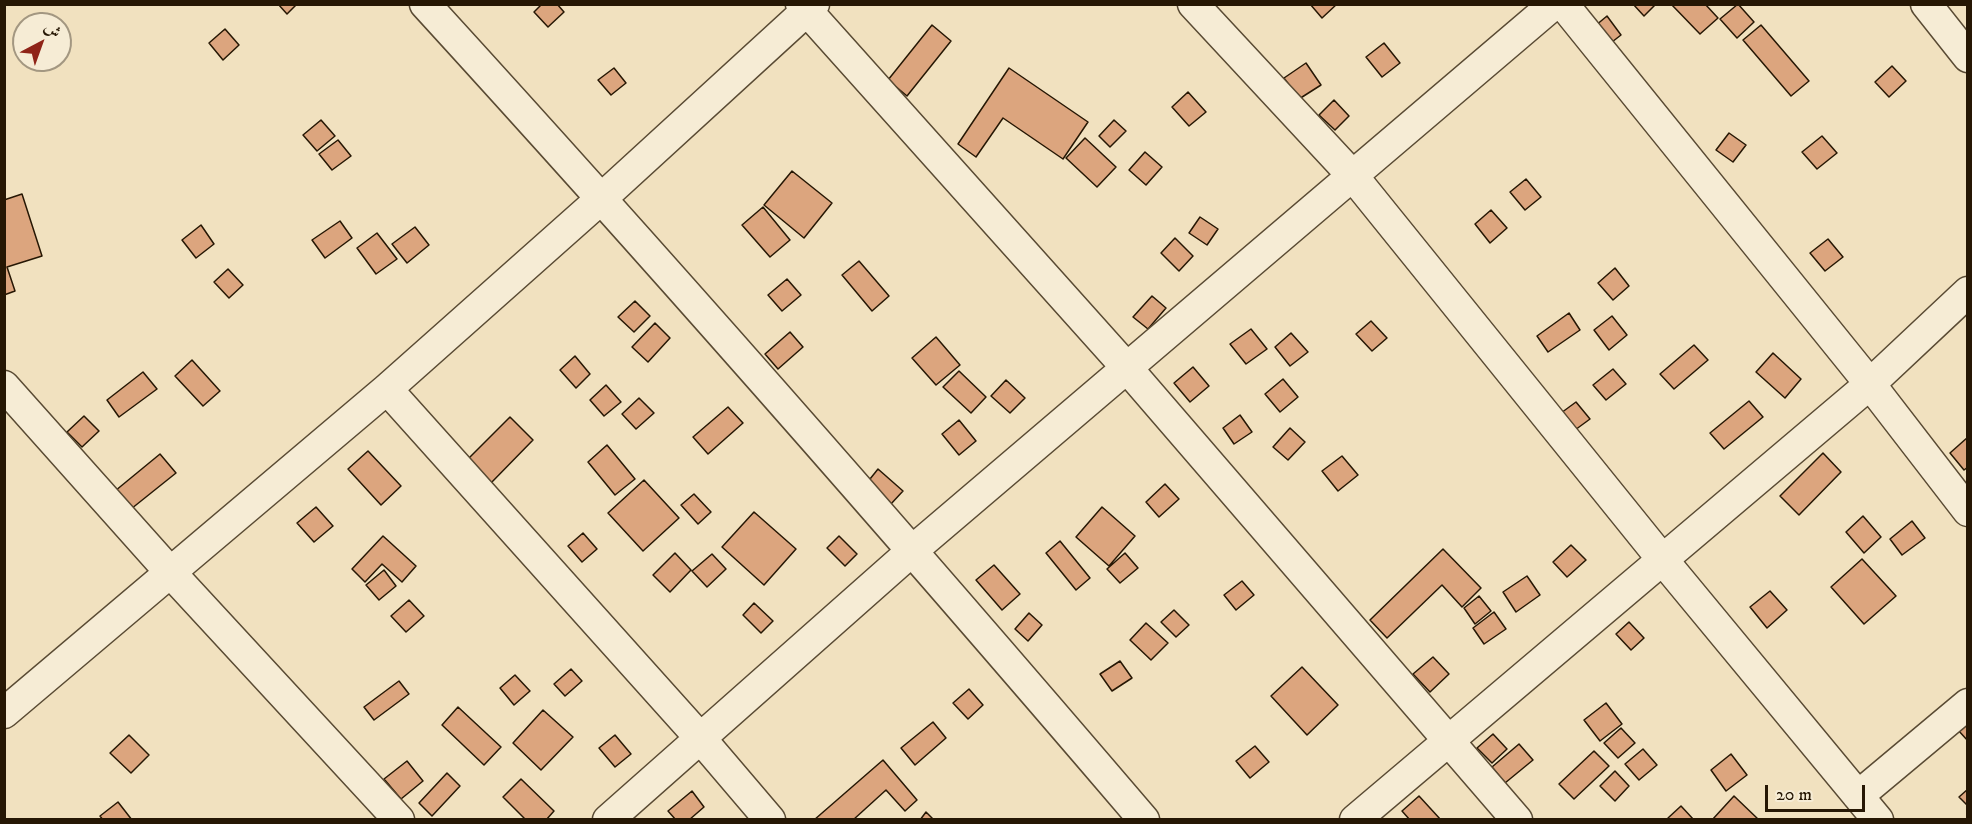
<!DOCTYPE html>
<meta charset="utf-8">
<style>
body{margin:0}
#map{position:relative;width:1972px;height:824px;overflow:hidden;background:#f1e1bf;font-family:"IM FELL DW Pica",Amiri,serif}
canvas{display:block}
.frame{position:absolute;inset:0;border:6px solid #261704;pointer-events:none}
.north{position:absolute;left:12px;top:12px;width:60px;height:60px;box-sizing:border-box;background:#f6ecd5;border:2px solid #a39781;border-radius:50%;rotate:41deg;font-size:16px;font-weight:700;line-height:24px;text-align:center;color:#261704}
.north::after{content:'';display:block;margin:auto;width:21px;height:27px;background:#8f2418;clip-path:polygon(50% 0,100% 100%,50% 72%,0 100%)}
.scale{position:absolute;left:1765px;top:785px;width:100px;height:27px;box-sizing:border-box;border:3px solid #261704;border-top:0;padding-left:8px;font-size:18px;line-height:21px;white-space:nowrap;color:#261704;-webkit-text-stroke:4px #f6ecd5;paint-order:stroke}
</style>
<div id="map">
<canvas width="1972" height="824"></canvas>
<div class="frame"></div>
<div class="north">ش</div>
<div class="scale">20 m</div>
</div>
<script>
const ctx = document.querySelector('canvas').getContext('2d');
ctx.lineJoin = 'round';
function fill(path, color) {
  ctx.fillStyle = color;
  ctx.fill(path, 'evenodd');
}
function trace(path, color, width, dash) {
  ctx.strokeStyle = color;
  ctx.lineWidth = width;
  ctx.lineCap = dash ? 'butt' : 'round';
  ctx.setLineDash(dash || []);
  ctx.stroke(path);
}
const building = new Path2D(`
 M278 4H297L287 14Z
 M542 4H557L564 12 548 27 534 12Z
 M1310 4H1337L1322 18Z
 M1633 4H1656L1644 16Z
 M1671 4H1705L1718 18 1700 34Z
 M1738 4 1754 22 1737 38 1720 19Z
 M1607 16 1621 35 1603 49 1589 31Z
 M932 25 951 41 907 96 888 80Z
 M1761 25 1809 81 1791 96 1743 40Z
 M225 29 239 45 223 60 209 43Z
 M1384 43 1400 63 1382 77 1366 57Z
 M1306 63 1321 85 1299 99 1284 78Z
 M1892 66 1906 81 1889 97 1875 82Z
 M614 68 626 83 611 95 598 80Z
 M1009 68 1088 122 1063 159 1003 118 976 157 958 144Z
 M1188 92 1206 112 1189 126 1172 107Z
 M1334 100 1349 116 1335 130 1319 115Z
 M321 120 335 136 317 151 303 135Z
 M1114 120 1126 131 1110 147 1099 136Z
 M1729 133 1746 145 1733 162 1716 150Z
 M1822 136 1837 153 1817 169 1802 152Z
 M1085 138 1116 167 1097 187 1066 158Z
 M338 140 351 156 332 170 319 154Z
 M1145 152 1162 167 1146 185 1129 170Z
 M792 171 832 203 804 238 764 205Z
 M1526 179 1541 197 1525 210 1510 192Z
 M22 194 42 256 7 267 15 291 4 295V200Z
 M763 207 790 240 770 257 742 225Z
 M1491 210 1507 228 1490 243 1475 224Z
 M1200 217 1218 229 1207 245 1189 233Z
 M340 221 352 238 325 258 312 240Z
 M201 225 214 244 196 258 182 240Z
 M415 227 429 245 407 263 392 244Z
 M377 233 397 259 376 274 357 248Z
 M1175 238 1193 256 1179 271 1161 253Z
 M1828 239 1843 257 1825 271 1810 253Z
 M859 261 889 296 872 311 842 275Z
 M1615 268 1629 286 1613 300 1598 283Z
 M228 269 243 285 229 298 214 282Z
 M787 279 801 295 782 311 768 295Z
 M1152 296 1166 308 1148 329 1133 317Z
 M635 301 650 316 634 332 618 317Z
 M1569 313 1580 330 1548 352 1537 336Z
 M1612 316 1627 335 1609 350 1594 330Z
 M1371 321 1387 338 1372 351 1356 334Z
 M655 323 670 338 648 362 632 347Z
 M1251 329 1267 349 1246 364 1230 344Z
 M790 332 803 347 778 369 765 354Z
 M1291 333 1308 352 1290 366 1275 347Z
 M936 337 960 365 936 385 912 358Z
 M1694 345 1708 360 1674 389 1660 374Z
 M1773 353 1801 379 1785 398 1756 372Z
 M575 356 590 374 576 388 560 370Z
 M192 360 220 391 203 406 175 376Z
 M1193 367 1209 386 1190 402 1174 383Z
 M1613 369 1626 384 1606 400 1593 385Z
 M959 371 986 397 971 413 943 387Z
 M143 372 157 389 119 417 107 400Z
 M1283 379 1298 397 1280 412 1265 394Z
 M1006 380 1025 398 1010 413 991 396Z
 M606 385 621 402 604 416 590 400Z
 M639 398 654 413 636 429 622 414Z
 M1749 401 1763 417 1724 449 1710 433Z
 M1576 402 1590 419 1575 430 1561 413Z
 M728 407 743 423 708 454 693 437Z
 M1240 415 1252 432 1234 444 1223 428Z
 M84 416 99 431 82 447 67 432Z
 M510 417 533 440 490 484 466 461Z
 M959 420 976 441 959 455 942 434Z
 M1290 428 1305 442 1288 460 1273 447Z
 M1968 437V467L1964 470 1950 453Z
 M607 445 635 479 615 495 588 462Z
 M368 451 401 486 381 505 348 469Z
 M1823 453 1841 472 1799 515 1780 496Z
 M160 454 176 473 131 509 115 491Z
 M1342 456 1358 475 1338 491 1322 471Z
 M878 469 903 491 890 505 866 484Z
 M644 480 679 518 643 551 608 513Z
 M1165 484 1179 499 1159 517 1146 502Z
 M694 494 711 512 698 524 681 505Z
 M316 507 333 526 314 542 297 523Z
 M1102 507 1135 536 1109 566 1076 537Z
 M754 512 796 549 764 585 722 547Z
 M1863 516 1881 537 1864 553 1846 532Z
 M1912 521 1925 538 1902 555 1890 539Z
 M583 533 597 549 582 562 568 546Z
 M383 536 416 566 402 582 382 564 365 582 352 569Z
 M839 536 857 554 845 566 827 548Z
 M1060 541 1090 578 1076 590 1046 553Z
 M1571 545 1586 560 1567 577 1553 562Z
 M1443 549 1481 588 1462 607 1442 585 1387 638 1370 620Z
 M675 553 691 570 670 592 653 575Z
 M1125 553 1138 568 1120 583 1107 569Z
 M712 554 726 569 707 587 692 571Z
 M1862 559 1896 596 1864 624 1831 587Z
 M994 565 1020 594 1002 610 976 580Z
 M384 570 396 586 379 600 366 585Z
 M1527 576 1540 595 1516 612 1503 592Z
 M1242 581 1254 595 1236 610 1224 595Z
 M1770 591 1787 610 1767 628 1750 607Z
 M1479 596 1491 611 1475 624 1464 608Z
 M409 600 424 616 406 632 391 616Z
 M754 603 773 621 761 633 743 615Z
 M1174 610 1189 625 1176 637 1161 622Z
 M1494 612 1506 629 1484 644 1473 628Z
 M1029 613 1042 625 1028 641 1015 629Z
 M1629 622 1644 638 1631 650 1616 634Z
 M1146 623 1168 643 1151 660 1130 640Z
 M1433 657 1449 674 1430 692 1413 674Z
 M1120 661 1132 678 1112 691 1100 674Z
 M1302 667 1338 705 1307 735 1271 696Z
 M571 669 582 681 565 696 554 684Z
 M515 675 530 691 514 705 500 688Z
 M399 681 409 694 374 720 364 707Z
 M969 689 983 705 968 719 953 703Z
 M1606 703 1622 724 1600 741 1584 720Z
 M458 707 501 747 484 765 442 725Z
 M543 710 573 737 541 770 513 743Z
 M933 722 946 738 915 765 901 748Z
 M1968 722V741L1958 730Z
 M1621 728 1635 743 1618 758 1604 743Z
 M1493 734 1507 749 1492 763 1477 748Z
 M129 735 149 755 131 773 110 753Z
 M615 735 631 754 615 767 599 748Z
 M1519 744 1533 760 1505 783 1492 767Z
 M1255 746 1269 762 1250 778 1236 761Z
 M1643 749 1657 765 1639 780 1625 764Z
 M1594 751 1609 766 1574 799 1559 784Z
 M1731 754 1747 775 1726 791 1711 770Z
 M883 760 917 800 905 811 886 790 853 820H814Z
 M407 761 423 781 401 799 384 779Z
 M1615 771 1629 786 1615 801 1600 786Z
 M447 773 460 786 432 816 419 803Z
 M521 779 554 811 546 820H526L503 797Z
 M1968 789V806L1959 797Z
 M692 791 704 807 689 820H676L668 811Z
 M1419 796 1441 820H1410L1402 811Z
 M1734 796 1759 820H1712Z
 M118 802 132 820H103L100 816Z
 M1681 806 1694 820H1669L1668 818Z
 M926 812 934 820H920Z`);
fill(building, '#dca57e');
trace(building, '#261704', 1.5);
const street = new Path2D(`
 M425 4C670 272 908 544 1144 820
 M801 4 1127 368 1517 820
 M1193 4 1352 175 1662 559 1878 820
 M1563 4 1870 384 1968 511
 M1926 4 1968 57
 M4 386 170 572 399 820
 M387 389 701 739 770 820
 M4 713 387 389 602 198 814 4
 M1858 796 1968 704
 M608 820 913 550 1554 4
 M1355 820 1870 384 1968 292`);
trace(street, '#594a33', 33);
trace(street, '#f6ecd5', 30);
</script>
